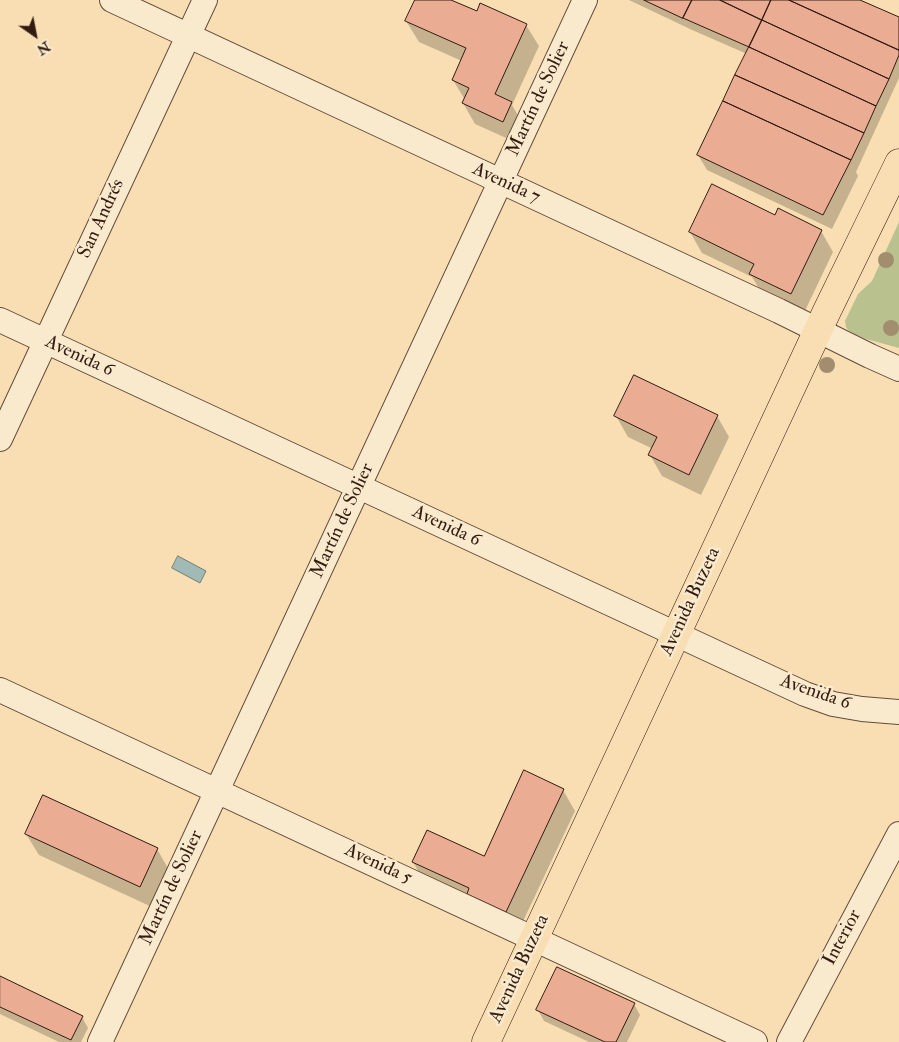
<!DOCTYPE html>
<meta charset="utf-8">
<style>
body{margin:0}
#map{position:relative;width:899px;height:1042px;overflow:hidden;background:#f8deb2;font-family:"IM FELL Double Pica",serif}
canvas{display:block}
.north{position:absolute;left:10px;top:10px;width:50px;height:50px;-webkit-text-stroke:4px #faeacd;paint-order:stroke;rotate:147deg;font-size:14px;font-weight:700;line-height:20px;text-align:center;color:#331b12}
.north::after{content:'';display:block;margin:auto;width:18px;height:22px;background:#331b12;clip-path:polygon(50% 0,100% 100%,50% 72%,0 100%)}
</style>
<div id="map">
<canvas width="899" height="1042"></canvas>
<div class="north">N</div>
</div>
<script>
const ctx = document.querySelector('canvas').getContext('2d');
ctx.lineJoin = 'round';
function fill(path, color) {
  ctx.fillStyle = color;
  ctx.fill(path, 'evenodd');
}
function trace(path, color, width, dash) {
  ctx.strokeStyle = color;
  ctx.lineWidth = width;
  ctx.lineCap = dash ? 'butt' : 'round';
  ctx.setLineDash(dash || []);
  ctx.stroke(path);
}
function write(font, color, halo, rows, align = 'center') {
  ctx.font = font + ' "IM FELL Double Pica",serif';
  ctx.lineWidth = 5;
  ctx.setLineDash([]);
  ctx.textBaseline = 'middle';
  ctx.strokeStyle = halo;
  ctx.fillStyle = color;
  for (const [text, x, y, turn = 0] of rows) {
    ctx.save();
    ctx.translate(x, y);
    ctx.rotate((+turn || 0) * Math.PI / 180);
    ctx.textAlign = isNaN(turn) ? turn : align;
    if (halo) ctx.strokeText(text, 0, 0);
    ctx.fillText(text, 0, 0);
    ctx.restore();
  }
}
fill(new Path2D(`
 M899 222V348L866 339 855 334 848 330 846 327 845 321 858 294 872 281Z`), '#b9c28f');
const water = new Path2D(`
 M178 556 206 571 200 583 172 568Z`);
fill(water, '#a0bbb5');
trace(water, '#747b74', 1);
fill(new Path2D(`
 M416 0H448L477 13 526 25 539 46 512 105 523 124 515 142 475 124 463 103 465 100 453 80 462 61 419 42 406 21Z
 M629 0H857L899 19V78L856 172 858 176 832 229 707 170 698 155 747 54 690 29Z
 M776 216 821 231 833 252 803 315 763 295 752 277 702 253 690 232Z
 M616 416H717L729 437 701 495 662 476 650 455 653 449 628 437Z
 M563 790 575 811 518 932 425 883 413 862 485 858Z
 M26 834 157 849 169 870 152 907 39 855Z
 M0 977 82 1017 88 1028 81 1042H59L0 1014Z
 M634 1004 640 1015 627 1042H589L544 1021 538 1010Z`), '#0003');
const building = new Path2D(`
 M415 0H451L477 11 480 3 527 24 495 94 512 102 503 122 462 103 469 88 452 80 466 48 405 21Z
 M644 0H692L683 18Z
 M692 0H720L762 20 749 47 683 18Z
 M720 0H771L762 20Z
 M771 0H789L899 50V55L889 79 762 20Z
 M789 0H860L899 17V50Z
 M762 20 889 79 876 106 749 47Z
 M749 47 876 106 864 133 735 75Z
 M735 75 864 133 851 160 723 101Z
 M723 101 851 160 823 215 697 155Z
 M712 184 775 215 778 208 822 230 791 294 749 274 754 264 689 232Z
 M634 375 718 415 689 475 648 455 657 437 614 416Z
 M524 770 564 789 506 912 467 894 469 888 412 862 427 830 484 856Z
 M43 795 158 848 140 887 25 834Z
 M557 967 635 1003 616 1042H605L536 1010Z
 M0 976 83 1016 71 1040 0 1007Z`);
fill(building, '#eaad93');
trace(building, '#331b12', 1);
const minor = new Path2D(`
 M112 0 779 311 870 356 899 369
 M0 320 805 694 833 704 862 709 899 712
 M0 439 205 0
 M0 690 755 1042
 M100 1042 585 0
 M789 1042 899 834`);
const major = new Path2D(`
 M486 1042 826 313 899 163`);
trace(minor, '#644c3a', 26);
trace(major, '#331b12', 29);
trace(minor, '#faeacd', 24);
trace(major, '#f8deb2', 28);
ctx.fillStyle = '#a28e6f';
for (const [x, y] of [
 [886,260],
 [891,328],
 [827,365]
]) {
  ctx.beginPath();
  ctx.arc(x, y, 8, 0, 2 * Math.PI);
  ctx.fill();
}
write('19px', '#331b12', '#faeacd', [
 ["Martín de Solier",539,99,-65],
 ["Avenida 7",506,184,25],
 ["San Andrés",102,219,-65],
 ["Avenida 6",79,357,25],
 ["Martín de Solier",343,521,-65],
 ["Avenida 6",446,527,25],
 ["Avenida Buzeta",691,602,-65],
 ["Avenida 6",815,693,19],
 ["Avenida 5",378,865,25],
 ["Martín de Solier",172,888,-65],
 ["Interior",843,938,-62],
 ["Avenida Buzeta",520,969,-65]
]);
</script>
